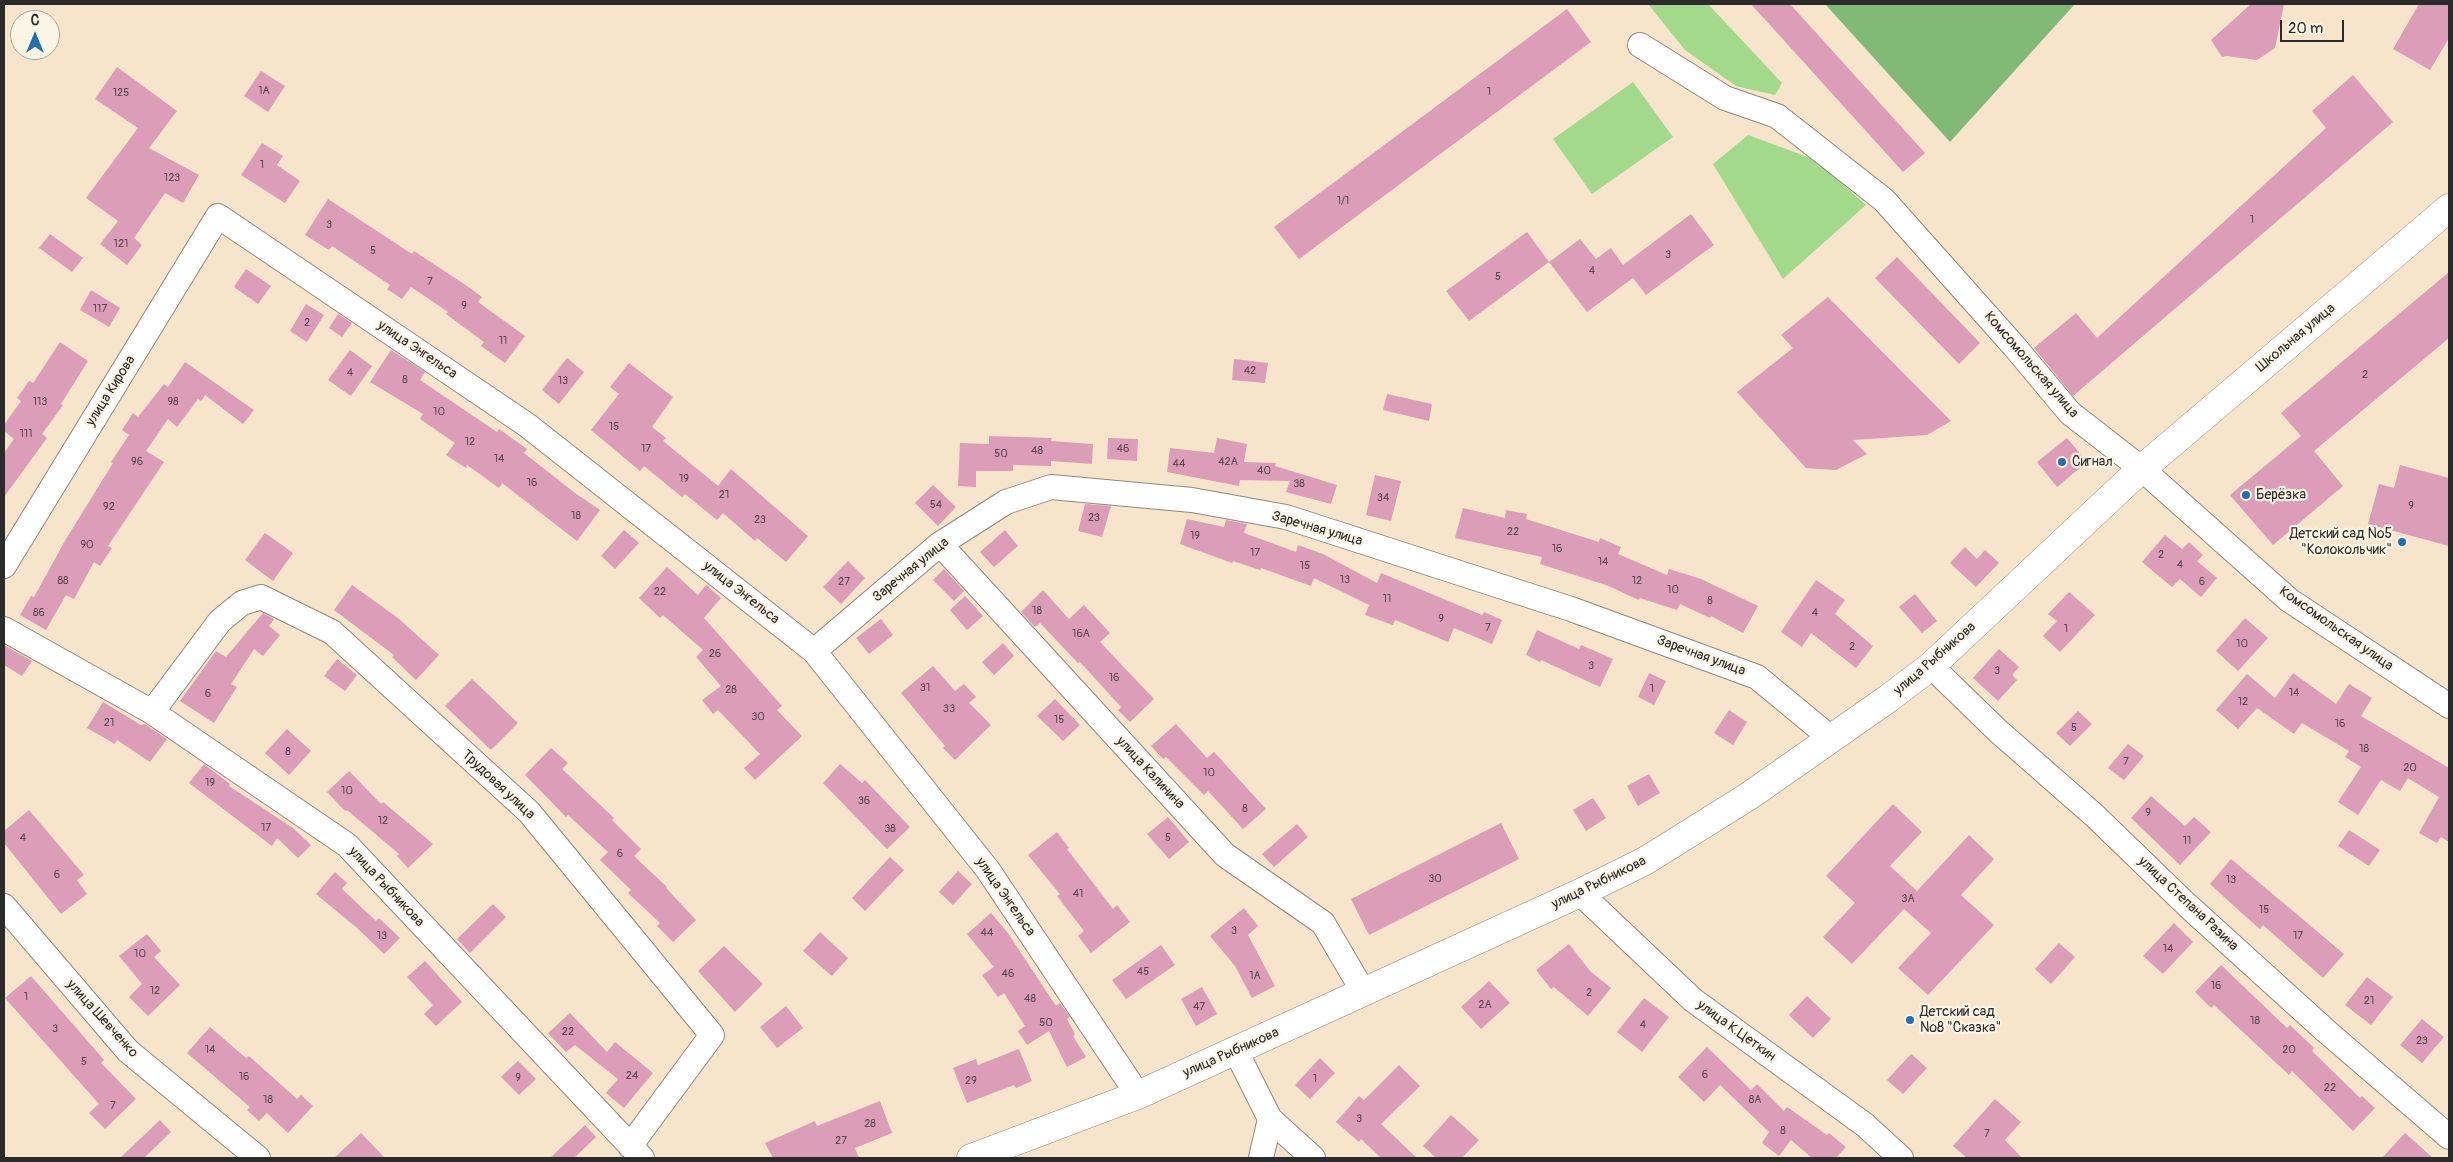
<!DOCTYPE html>
<meta charset="utf-8">
<style>
body{margin:0}
#map{position:relative;width:2453px;height:1162px;overflow:hidden;background:#f6e5cb;font-family:Pangolin,sans-serif}
canvas{display:block}
.frame{position:absolute;inset:0;border:5px solid #2b2b2b;pointer-events:none}
.north{position:absolute;left:10px;top:10px;width:50px;height:50px;box-sizing:border-box;background:#fcf5e5;border:1px solid #a8a49b;border-radius:50%;rotate:0deg;font-size:14px;font-weight:700;line-height:20px;text-align:center;color:#2b2b2b}
.north::after{content:'';display:block;margin:auto;width:18px;height:22px;background:#1f6fb2;clip-path:polygon(50% 0,100% 100%,50% 72%,0 100%)}
.scale{position:absolute;left:2280px;top:20px;width:64px;height:22px;box-sizing:border-box;border:2px solid #2b2b2b;border-top:0;padding-left:6px;font-size:15px;line-height:18px;white-space:nowrap;color:#2b2b2b;-webkit-text-stroke:4px #fcf5e5;paint-order:stroke}
</style>
<div id="map">
<canvas width="2453" height="1162"></canvas>
<div class="frame"></div>
<div class="north">С</div>
<div class="scale">20 m</div>
</div>
<script>
const ctx = document.querySelector('canvas').getContext('2d');
ctx.lineJoin = 'round';
function fill(path, color) {
  ctx.fillStyle = color;
  ctx.fill(path, 'evenodd');
}
function trace(path, color, width, dash) {
  ctx.strokeStyle = color;
  ctx.lineWidth = width;
  ctx.lineCap = dash ? 'butt' : 'round';
  ctx.setLineDash(dash || []);
  ctx.stroke(path);
}
function write(font, color, halo, rows, align = 'center') {
  ctx.font = font + ' Pangolin,sans-serif';
  ctx.lineWidth = 4.5;
  ctx.setLineDash([]);
  ctx.textBaseline = 'middle';
  ctx.strokeStyle = halo;
  ctx.fillStyle = color;
  for (const [text, x, y, turn = 0] of rows) {
    ctx.save();
    ctx.translate(x, y);
    ctx.rotate((+turn || 0) * Math.PI / 180);
    ctx.textAlign = isNaN(turn) ? turn : align;
    if (halo) ctx.strokeText(text, 0, 0);
    ctx.fillText(text, 0, 0);
    ctx.restore();
  }
}
fill(new Path2D(`
 M1648 4H1708L1782 83 1775 95 1736 86 1685 50Z
 M1633 82 1673 137 1592 194 1553 139Z
 M1748 135 1816 160 1866 205 1783 279 1713 164Z`), '#a2d98a');
fill(new Path2D(`
 M1825 4H2075L1950 142Z`), '#81b976');
fill(new Path2D(`
 M1751 4H1790L1925 153 1903 172Z
 M2251 4H2284L2275 48 2257 60 2227 56 2222 57 2211 40Z
 M2419 4H2449V38L2430 70 2393 49Z
 M1567 9 1591 42 1299 259 1274 227Z
 M117 67 177 111 149 148 199 175 183 203 165 193 134 238 142 245 127 265 100 244 118 221 86 198 138 128 95 99Z
 M261 71 285 86 268 112 244 96Z
 M2353 75 2393 122 2073 396 2034 348 2076 313 2097 338 2326 128 2312 111Z
 M262 143 283 156 277 165 300 181 285 203 241 175Z
 M328 199 412 254 414 251 467 286 482 297 478 302 525 336 505 363 481 346 484 342 446 314 448 312 411 287 402 299 387 289 390 285 332 246 329 250 305 235Z
 M1691 214 1714 245 1646 295 1633 278 1587 312 1549 262 1580 239 1596 259 1611 248 1623 265Z
 M1527 232 1549 262 1469 321 1446 291Z
 M50 234 83 258 72 272 39 248Z
 M1897 257 1980 343 1959 364 1875 278Z
 M246 269 271 286 258 304 234 287Z
 M2449 272V338L2314 451 2343 486 2273 545 2230 495 2301 436 2281 413Z
 M91 290 120 308 109 327 80 310Z
 M1828 297 1951 421 1927 435 1853 440 1867 454 1836 470 1806 468 1737 392 1793 348 1781 335Z
 M306 304 324 315 307 342 290 331Z
 M338 314 352 323 342 337 329 328Z
 M60 342 88 361 61 404 63 405 42 434 47 438 4 497V453L14 439 4 431V425L21 401 17 398 29 381 33 383Z
 M350 350 372 366 351 396 328 380Z
 M391 350 425 372 420 380 497 432 499 429 527 449 524 453 575 493 600 510 577 541 502 483 499 488 467 465 466 468 446 455 455 443 420 419 423 414 370 382Z
 M567 358 584 372 559 404 542 390Z
 M1234 359 1268 363 1265 383 1232 380Z
 M185 362 254 410 243 424 205 395 201 401 198 399 177 427 168 419 146 451 164 462 108 546 112 548 100 566 94 562 74 599 66 595 46 630 20 615 31 596 34 597 66 539 113 463 111 462 129 435 122 430 133 413 138 417 164 384 168 387Z
 M629 363 673 397 652 427 666 438 663 441 718 486 731 469 808 536 786 562 757 538 755 541 723 513 717 520 685 494 682 497 644 466 640 471 591 430 619 394 610 387Z
 M1387 394 1432 404 1429 421 1383 410Z
 M989 436 1052 438 1051 441 1093 444 1092 464 1051 461V466L1013 465V471H976V487L958 486 960 443 989 444Z
 M1108 438 1138 439 1137 461 1107 459Z
 M1217 438 1247 444 1244 462 1276 463 1275 466 1337 485 1331 504 1286 492 1290 481 1240 480 1239 486 1167 472 1170 448 1214 453Z
 M2067 438 2087 462 2057 487 2037 462Z
 M2400 465 2449 478V546L2368 524 2379 484 2394 488Z
 M1375 475 1401 481 1391 521 1366 515Z
 M933 485 956 507 938 526 915 503Z
 M1085 504 1111 506 1102 537 1078 531Z
 M1463 508 1505 518 1506 510 1527 514 1526 519 1599 542 1600 538 1621 547 1618 554 1667 575 1669 569 1701 579 1758 606 1743 633 1711 616 1710 618 1680 604 1677 610 1640 598 1639 600 1606 585 1540 564 1542 557 1455 538Z
 M1187 519 1224 527 1226 520 1247 524 1244 533 1296 552 1298 545 1323 554 1377 583 1381 573 1482 615 1484 612 1502 620 1492 644 1454 628 1448 642 1395 620 1393 625 1365 615 1369 605 1314 578 1311 586 1261 568 1260 570 1233 561 1232 563 1180 544Z
 M624 530 639 543 615 569 601 556Z
 M1005 530 1018 546 994 567 980 552Z
 M265 533 293 553 273 581 245 560Z
 M2165 535 2182 549 2189 542 2203 555 2197 561 2217 578 2201 597 2180 579 2172 587 2142 562Z
 M1965 547 1977 559 1985 550 1999 563 1976 587 1950 563Z
 M848 561 865 578 841 604 823 587Z
 M667 567 698 595 706 585 721 598 704 618 782 706 777 710 802 736 755 780 744 768 760 754 718 710 713 714 702 700 721 686 696 657 703 650 663 615 660 618 639 598Z
 M944 569 964 591 954 601 933 580Z
 M1816 580 1845 600 1835 614 1873 646 1856 668 1811 633 1802 647 1781 632Z
 M352 585 398 618 439 655 416 680 392 657 394 655 334 610Z
 M1043 590 1069 619 1084 605 1110 633 1100 642 1154 699 1130 722 1118 710 1121 707 1080 662 1078 663 1040 623 1035 627 1021 612Z
 M2069 592 2095 615 2060 652 2043 636 2057 621 2048 614Z
 M1915 594 1937 621 1922 633 1899 607Z
 M965 596 983 616 967 630 950 610Z
 M263 613 274 619 269 626 280 635 263 656 254 649 231 684 237 687 214 723 180 701 216 651 226 657Z
 M2245 618 2268 638 2238 671 2216 651Z
 M881 619 893 635 869 654 856 638Z
 M1537 630 1579 649 1581 645 1613 659 1600 687 1541 660 1540 662 1526 655Z
 M1003 643 1014 656 994 675 982 662Z
 M4 645 32 661 22 676 4 665Z
 M1999 649 2019 667 2012 675 2017 680 1998 701 1973 678Z
 M337 659 357 675 345 691 324 676Z
 M933 666 955 691 964 684 976 697 969 703 991 725 955 760 943 748 945 746 901 693Z
 M1649 673 1666 681 1654 705 1638 697Z
 M2293 673 2336 704 2349 684 2372 698 2361 716 2449 768V842L2441 837 2437 843 2419 833 2439 797 2408 778 2400 791 2381 780 2358 815 2338 802 2361 767 2345 757 2349 751 2302 723 2294 734 2257 708 2238 729 2216 710 2247 674 2275 698Z
 M472 679 518 723 491 750 445 706Z
 M1055 699 1080 725 1063 741 1037 716Z
 M103 702 141 725 145 724 167 739 150 762 117 740 115 744 87 728Z
 M1729 710 1747 722 1733 745 1714 733Z
 M2078 711 2092 724 2070 746 2056 733Z
 M1176 724 1207 758 1214 752 1266 809 1243 829 1208 791 1204 795 1166 757 1163 759 1151 746Z
 M287 729 311 751 289 775 265 753Z
 M2128 744 2144 756 2124 780 2108 768Z
 M551 748 568 763 562 769 614 818 612 820 641 849 634 856 667 887 666 888 696 920 673 942 657 926 660 923 628 893 631 890 600 860 608 852 568 815 566 817 525 775Z
 M204 764 230 784 229 786 293 828 311 845 298 858 277 838 272 846 189 783Z
 M840 764 862 783 865 780 910 827 887 849 823 783Z
 M349 771 381 804 383 802 433 844 408 868 397 856 399 854 347 810 345 811 327 792Z
 M1649 774 1660 793 1638 806 1627 786Z
 M2151 796 2185 826 2194 817 2211 832 2180 865 2131 818Z
 M1593 798 1606 818 1586 831 1573 810Z
 M1893 804 1922 832 1890 866 1917 891 1969 835 1994 859 1961 895 1994 925 1928 995 1898 968 1931 933 1904 909 1852 964 1823 937 1855 903 1826 876Z
 M29 810 84 875 77 880 87 894 61 914 4 843V831Z
 M1168 817 1189 842 1169 859 1147 834Z
 M1501 823 1519 859 1369 935 1351 899Z
 M1297 824 1308 837 1274 867 1262 854Z
 M2349 830 2380 850 2369 866 2338 846Z
 M1057 832 1069 848 1067 849 1113 909 1117 905 1130 922 1091 953 1078 936 1084 931 1057 896 1060 894 1028 855Z
 M890 857 904 870 865 911 852 898Z
 M2231 859 2344 954 2323 978 2263 925 2260 929 2246 917 2210 884Z
 M958 871 972 884 953 905 939 892Z
 M335 872 347 883 342 889 376 921 379 918 400 938 384 954 357 928 316 894Z
 M493 904 506 917 470 953 457 939Z
 M1244 908 1258 926 1248 935 1275 986 1252 998 1235 966 1210 936Z
 M991 913 1007 932 1056 1006 1060 1003 1070 1017 1067 1019 1075 1034 1073 1036 1086 1057 1067 1067 1049 1031 1027 1045 1018 1031 1025 1026 1004 993 998 997 982 975 994 967 967 934Z
 M2174 923 2193 942 2163 974 2143 956Z
 M820 932 848 958 832 976 803 951Z
 M147 934 161 951 154 957 180 985 148 1016 129 997 142 984 119 956Z
 M2059 943 2075 957 2051 984 2035 969Z
 M1569 944 1590 971 1611 988 1588 1016 1554 987 1551 989 1536 970Z
 M1161 945 1175 965 1126 999 1112 980Z
 M724 946 763 984 735 1012 698 971Z
 M425 961 462 1002 436 1026 424 1014 433 1005 407 977Z
 M2221 965 2287 1028 2290 1025 2314 1048 2312 1051 2360 1098 2362 1096 2375 1108 2353 1131 2292 1071 2289 1075 2214 1005 2211 1008 2195 992Z
 M31 976 104 1060 101 1063 136 1099 105 1129 89 1113 99 1104 5 998Z
 M2367 977 2393 997 2371 1025 2345 1005Z
 M1489 981 1510 1003 1481 1029 1461 1007Z
 M1202 987 1217 1014 1196 1026 1181 999Z
 M1807 996 1831 1019 1813 1038 1789 1015Z
 M1644 998 1669 1017 1642 1052 1617 1032Z
 M786 1006 803 1028 777 1048 760 1027Z
 M570 1013 607 1052 615 1042 653 1073 624 1108 606 1093 618 1079 575 1045 566 1052 548 1033Z
 M2422 1019 2444 1037 2422 1063 2400 1045Z
 M210 1027 246 1058 249 1056 297 1099 301 1095 313 1106 288 1133 267 1113 259 1121 247 1110 250 1107 187 1053Z
 M1707 1047 1751 1090 1757 1084 1784 1111 1787 1107 1827 1135 1829 1133 1846 1147 1836 1158H1812L1791 1140 1779 1156 1762 1143 1769 1132 1720 1085 1704 1102 1678 1077Z
 M1019 1049 1032 1081 1016 1088 1014 1085 967 1103 953 1068 976 1059 978 1065Z
 M1911 1054 1927 1068 1903 1094 1887 1080Z
 M1320 1058 1335 1073 1310 1099 1295 1085Z
 M518 1061 536 1079 519 1095 501 1077Z
 M1399 1065 1420 1086 1381 1124 1417 1158H1381L1361 1139 1359 1142 1336 1122 1359 1096 1364 1100Z
 M1995 1099 2021 1122 2005 1140 2022 1158H1967L1953 1146Z
 M880 1101 892 1133 855 1148 859 1158H773L765 1143 815 1121 817 1126Z
 M1451 1115 1479 1140 1462 1158H1436L1423 1146Z
 M160 1120 171 1132 144 1158H120Z
 M585 1125 596 1137 574 1158H550Z
 M361 1133 385 1158H334Z
 M2405 1133 2433 1158H2382Z`), '#db9db8');
const minor = new Path2D(`
 M1640 45 1725 98 1777 116 1884 200 2014 346 2070 413 2142 469 2289 600 2449 706
 M940 544 1225 855 1323 923 1364 993
 M4 566 218 216 527 425 814 651 988 870 1138 1095
 M4 629 152 712 347 845 642 1158
 M814 651 940 544 1006 502 1051 487 1192 500 1286 517 1571 609 1757 677 1832 739
 M1931 666 1998 731 2095 816 2187 905 2326 1031 2449 1137
 M152 712 220 621 242 603 261 597 332 632 529 812 712 1035 630 1146
 M1580 893 1693 1000 1865 1125 1901 1158
 M4 906 128 1051 258 1158
 M1236 1051 1270 1119 1261 1158
 M1270 1119 1313 1158`);
const tertiary = new Path2D(`
 M971 1158 1138 1095 1580 893 1645 861 1749 796 1889 698 1931 666 2138 472 2449 208`);
trace(minor, '#90887b', 26);
trace(tertiary, '#90887b', 29);
trace(minor, '#fff', 24);
trace(tertiary, '#fff', 28);
for (const [x, y, r, color] of [
 [2062,462,5,"#1f6fb2"],
 [2246,495,5,"#1f6fb2"],
 [2402,542,5,"#1f6fb2"],
 [1910,1020,5,"#1f6fb2"]
]) {
  const dot = new Path2D();
  dot.arc(x, y, r, 0, 2 * Math.PI);
  ctx.fillStyle = color;
  ctx.fill(dot);
  trace(dot, '#fcf5e5', 2);
}
write('11px', '#57484e', null, [
 ["1А",264,91],
 ["1",1489,92],
 ["125",121,93],
 ["1",262,165],
 ["123",172,178],
 ["1/1",1343,201],
 ["1",2252,220],
 ["3",329,225],
 ["121",121,244],
 ["5",373,251],
 ["3",1668,255],
 ["4",1592,271],
 ["5",1498,277],
 ["7",430,282],
 ["9",464,306],
 ["117",100,309],
 ["2",307,323],
 ["11",503,341],
 ["42",1250,371],
 ["4",350,373],
 ["2",2365,375],
 ["8",405,380],
 ["13",563,381],
 ["113",40,402],
 ["98",173,402],
 ["10",439,412],
 ["15",614,427],
 ["111",26,434],
 ["12",470,442],
 ["17",646,449],
 ["46",1123,449],
 ["48",1037,451],
 ["50",1001,454],
 ["14",499,459],
 ["96",137,462],
 ["42А",1228,462],
 ["44",1179,464],
 ["40",1264,471],
 ["19",684,479],
 ["16",532,483],
 ["38",1299,484],
 ["21",724,495],
 ["34",1383,498],
 ["54",936,505],
 ["9",2411,506],
 ["92",109,507],
 ["18",576,516],
 ["23",1094,518],
 ["23",760,520],
 ["22",1513,532],
 ["19",1195,536],
 ["90",87,545],
 ["16",1557,549],
 ["17",1255,553],
 ["2",2161,555],
 ["14",1603,562],
 ["4",2180,565],
 ["15",1305,566],
 ["13",1345,580],
 ["88",63,581],
 ["12",1637,581],
 ["27",844,582],
 ["6",2202,582],
 ["10",1673,590],
 ["22",660,592],
 ["11",1387,599],
 ["8",1710,601],
 ["18",1037,611],
 ["86",39,613],
 ["4",1815,613],
 ["9",1441,619],
 ["7",1488,628],
 ["1",2066,629],
 ["16А",1081,634],
 ["10",2242,644],
 ["2",1852,647],
 ["26",715,654],
 ["3",1591,666],
 ["3",1997,671],
 ["16",1114,678],
 ["31",925,688],
 ["1",1652,689],
 ["28",731,690],
 ["14",2294,693],
 ["6",208,694],
 ["12",2243,702],
 ["33",949,709],
 ["30",758,717],
 ["15",1059,720],
 ["21",109,723],
 ["16",2340,724],
 ["5",2074,728],
 ["18",2364,749],
 ["8",288,752],
 ["7",2126,762],
 ["20",2410,768],
 ["10",1209,773],
 ["19",210,783],
 ["10",347,791],
 ["36",864,801],
 ["8",1245,809],
 ["9",2148,813],
 ["12",383,821],
 ["17",266,828],
 ["38",890,829],
 ["4",23,838],
 ["5",1168,838],
 ["11",2187,841],
 ["6",620,854],
 ["6",57,875],
 ["30",1435,879],
 ["13",2231,880],
 ["41",1078,894],
 ["3А",1908,899],
 ["15",2264,910],
 ["3",1234,931],
 ["44",987,933],
 ["13",382,936],
 ["17",2298,936],
 ["14",2168,949],
 ["10",140,954],
 ["45",1143,972],
 ["46",1008,974],
 ["1А",1255,976],
 ["16",2216,986],
 ["12",155,991],
 ["2",1589,993],
 ["1",26,997],
 ["48",1030,999],
 ["21",2369,1001],
 ["2А",1485,1005],
 ["47",1199,1007],
 ["18",2255,1021],
 ["50",1046,1023],
 ["4",1643,1025],
 ["3",55,1029],
 ["22",568,1032],
 ["23",2422,1041],
 ["14",210,1050],
 ["20",2289,1050],
 ["5",84,1062],
 ["6",1705,1075],
 ["24",632,1076],
 ["16",244,1077],
 ["9",518,1078],
 ["1",1315,1079],
 ["29",971,1081],
 ["22",2330,1088],
 ["18",268,1100],
 ["8А",1755,1100],
 ["7",113,1106],
 ["3",1359,1119],
 ["28",870,1124],
 ["8",1783,1131],
 ["7",1987,1134],
 ["27",841,1141]
]);
write('14px', '#2b2b2b', '#fcf5e5', [
 ["Школьная улица",2296,338,-40],
 ["улица Энгельса",417,350,34],
 ["Комсомольская улица",2031,365,49],
 ["улица Кирова",111,391,-58],
 ["Заречная улица",1317,529,16],
 ["Заречная улица",911,570,-39],
 ["улица Энгельса",741,593,38],
 ["Комсомольская улица",2336,629,35],
 ["Заречная улица",1701,656,20],
 ["улица Рыбникова",1935,659,-41],
 ["улица Калинина",1150,773,47],
 ["Трудовая улица",498,785,43],
 ["улица Рыбникова",1599,883,-26],
 ["улица Рыбникова",386,887,47],
 ["улица Энгельса",1005,897,55],
 ["улица Степана Разина",2188,904,43],
 ["улица Шевченко",102,1019,48],
 ["улица К.Цеткин",1736,1031,36],
 ["улица Рыбникова",1231,1053,-24]
]);
write('14px', '#2b2b2b', '#fcf5e5', [
 ["Сигнал",2072,462],
 ["Берёзка",2256,495],
 ["Детский сад №5",2392,534,"right"],
 ["\"Колокольчик\"",2392,550,"right"],
 ["Детский сад",1920,1012],
 ["№8 \"Сказка\"",1920,1028]
], 'left');
</script>
